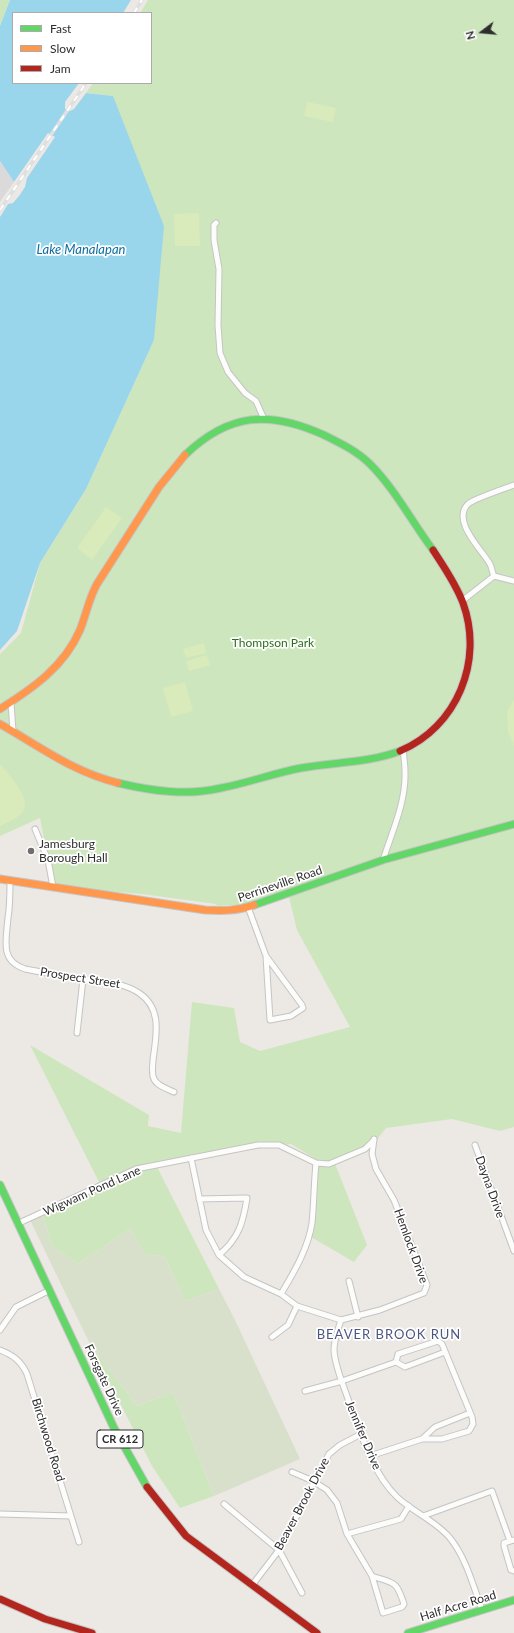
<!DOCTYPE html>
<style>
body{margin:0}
#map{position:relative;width:514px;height:1633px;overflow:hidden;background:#ece8e4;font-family:Lato,sans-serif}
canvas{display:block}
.legend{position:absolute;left:12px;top:12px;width:140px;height:72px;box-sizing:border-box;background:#fff;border:1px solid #ababab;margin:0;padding:5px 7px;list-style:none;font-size:12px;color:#2e2e2e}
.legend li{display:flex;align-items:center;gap:8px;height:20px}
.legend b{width:20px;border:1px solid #ababab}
.north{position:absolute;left:462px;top:12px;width:40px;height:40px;-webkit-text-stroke:3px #fff;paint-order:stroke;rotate:254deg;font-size:11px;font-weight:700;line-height:16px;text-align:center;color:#2e2e2e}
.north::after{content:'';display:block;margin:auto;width:14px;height:18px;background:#2e2e2e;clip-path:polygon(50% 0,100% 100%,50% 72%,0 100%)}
</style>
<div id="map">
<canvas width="514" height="1633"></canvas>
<ul class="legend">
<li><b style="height:5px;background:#63d668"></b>Fast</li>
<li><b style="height:5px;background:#ff974d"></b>Slow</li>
<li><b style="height:5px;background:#b3261e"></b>Jam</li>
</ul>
<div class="north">N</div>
</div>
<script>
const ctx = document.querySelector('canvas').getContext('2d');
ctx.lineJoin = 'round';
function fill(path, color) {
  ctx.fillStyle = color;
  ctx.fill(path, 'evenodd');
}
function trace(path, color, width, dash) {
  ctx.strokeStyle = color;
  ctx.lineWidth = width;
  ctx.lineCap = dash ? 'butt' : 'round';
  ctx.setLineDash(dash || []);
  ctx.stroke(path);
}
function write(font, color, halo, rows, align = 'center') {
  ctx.font = font + ' Lato,sans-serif';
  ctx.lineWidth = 3.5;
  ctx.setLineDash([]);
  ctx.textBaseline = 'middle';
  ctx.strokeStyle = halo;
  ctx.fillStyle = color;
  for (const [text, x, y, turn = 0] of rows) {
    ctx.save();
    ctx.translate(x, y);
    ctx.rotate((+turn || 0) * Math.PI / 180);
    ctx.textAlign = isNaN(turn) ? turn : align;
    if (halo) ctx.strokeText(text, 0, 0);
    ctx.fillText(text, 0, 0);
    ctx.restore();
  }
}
fill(new Path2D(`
 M0 161 14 182 0 202Z`), '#dcd9db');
fill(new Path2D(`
 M0 0H10L0 26Z
 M148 0H514V1127L500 1131 452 1119 386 1128 372 1146 334 1161 367 1245 354 1262 311 1237 319 1161 291 1144 155 1163 219 1289 185 1301 164 1256 146 1255 130 1229 78 1264 52 1246 42 1212 100 1184 30 1045 149 1115 148 1126 181 1133 192 1002 234 1008 240 1042 260 1051 350 1027 297 930 288 893 248 907 232 905 217 906 216 904 142 894 53 887 40 818 0 836V654L21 633 40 563 86 489 154 340 113 96 86 93 93 83H151V13H140Z
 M90 1344 137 1406 173 1392 214 1496 180 1508 152 1466Z`), '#cee6be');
fill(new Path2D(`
 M42 1212 52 1246 78 1264 130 1229 146 1255 164 1256 185 1301 219 1289 234 1318 300 1459 214 1496 173 1392 137 1406 90 1344 29 1218Z`), '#d8e0cc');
fill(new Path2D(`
 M307 102 336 108 333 122 304 116Z
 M199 213 200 246H175L174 214Z
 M106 507 122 518 92 560 77 548Z
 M204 643 206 653 186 658 183 649Z
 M207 655 210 665 189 671 186 661Z
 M185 682 193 711 171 717 163 688Z
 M514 700V746L508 731 507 711Z
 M0 764C8 774 34 800 22 813 17 819 7 822 0 826Z`), '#d9eabb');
fill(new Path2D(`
 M10 0H131L123 13H13V83H79L65 102V109L70 111 74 109 86 93 113 96 164 226 154 340 86 489 40 563 17 631 0 650V217L8 204 13 203 19 196 25 187 27 178 55 137 48 133 14 182 0 161V26Z`), '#99d6ec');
const street = new Path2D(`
 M216 223 214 225V240L219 269 218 325 220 353 228 372 245 393 256 401 264 419
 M494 576C492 572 492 568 490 564 482 550 451 521 468 504 473 499 506 488 514 485
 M462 601 494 576 514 581
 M11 703 13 731
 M35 829 48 860 53 887
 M383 860C392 832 406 802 405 772 405 764 404 757 403 750
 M10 881C10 893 10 906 8 918 6 941 0 961 25 969 45 973 64 976 83 979 102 982 123 982 139 993 163 1009 156 1036 153 1060 153 1066 151 1073 154 1079 157 1086 168 1089 174 1092
 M248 907 266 956 270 1020 291 1016 303 1008 302 1005 266 956
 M77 1033 83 979
 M475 1145 514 1251
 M191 1158 206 1230 219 1255 244 1277 281 1294 297 1306 341 1320 380 1310 424 1293 427 1285 394 1200 376 1169 372 1154 374 1139
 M199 1199 247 1198C243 1223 239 1238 219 1255
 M17 1224 136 1169 258 1145H279L316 1163 329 1164 365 1149 374 1140
 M349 1281 358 1317
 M281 1294C294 1272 308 1249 312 1223 314 1203 314 1183 316 1163
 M341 1320C338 1330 334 1339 334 1350 335 1367 343 1384 348 1399 360 1431 372 1473 397 1497 413 1512 436 1521 450 1538 466 1558 473 1585 482 1610
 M0 1330 16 1307 50 1290
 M272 1337 288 1325 297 1306
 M0 1350C13 1355 21 1361 27 1374L79 1542
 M396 1362 405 1367 445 1352
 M305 1391 342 1381 396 1362 398 1354 438 1341 442 1344 472 1417 473 1424 469 1431 442 1439H422L370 1456
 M422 1439 435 1427 470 1413
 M292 1472 313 1481 327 1490 337 1503 347 1534 372 1576
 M224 1504 279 1550 302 1593
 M0 1514 71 1516
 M423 1516 492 1491 510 1541
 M347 1534 401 1519 409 1506
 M514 1540 504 1543V1546L511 1570 514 1571
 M372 1576C395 1584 396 1580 404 1604L402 1607 383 1613Z
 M253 1584 279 1550 329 1454 340 1445 361 1434`);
const fast = new Path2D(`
 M185 455C229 413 269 410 324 435 340 443 357 451 370 464 395 489 412 522 433 550
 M118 783C152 791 187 796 221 788 248 783 274 773 301 768 334 762 368 763 400 751
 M254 905 383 860 514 824
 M0 1185 114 1428 147 1487
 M408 1633 514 1600`);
const slow = new Path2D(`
 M0 709C33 688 64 667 80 630 86 615 89 598 97 584L159 487 185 455
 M0 724C41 747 71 771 118 783
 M0 879 205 910C222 911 237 911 254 905`);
const jam = new Path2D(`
 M400 751C457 727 484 661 463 603 456 584 444 567 433 550
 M147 1487 186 1536 317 1633
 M0 1599 45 1619 92 1633`);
trace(street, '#c5c4c5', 7);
trace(fast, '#c5c4c5', 9);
trace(slow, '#c5c4c5', 9);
trace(jam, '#c5c4c5', 9);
trace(street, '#fcfcfb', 5);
trace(fast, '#63d668', 7);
trace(slow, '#ff974d', 7);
trace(jam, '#b3261e', 7);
const rail = new Path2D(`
 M134 13 142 0
 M0 210 86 83`);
trace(rail, '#dfdfe1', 3.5);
trace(rail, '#fff', 2, [6]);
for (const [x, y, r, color] of [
 [31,851,4,"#706f6e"]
]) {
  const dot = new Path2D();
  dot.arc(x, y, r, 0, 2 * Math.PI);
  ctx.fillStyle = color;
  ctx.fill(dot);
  trace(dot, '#fff', 1.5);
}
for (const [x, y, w] of [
 [120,1439,46]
]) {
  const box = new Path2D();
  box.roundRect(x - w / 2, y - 9, w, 18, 3);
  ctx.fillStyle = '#fff';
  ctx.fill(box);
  trace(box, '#2e2e2e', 1);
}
write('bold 11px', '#2e2e2e', null, [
 ["CR 612",120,1439]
]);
write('12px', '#2c6e1b', '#fff', [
 ["Thompson Park",273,643]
]);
write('12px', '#2e2e2e', '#fff', [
 ["Jamesburg",39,844],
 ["Borough Hall",39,858]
], 'left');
write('12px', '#2e2e2e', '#fff', [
 ["Perrineville Road",280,884,-19],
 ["Prospect Street",80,978,9],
 ["Dayna Drive",490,1187,70],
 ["Wigwam Pond Lane",92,1191,-24],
 ["Hemlock Drive",411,1246,70],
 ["Forsgate Drive",104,1380,65],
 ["Jennifer Drive",363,1435,67],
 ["Birchwood Road",48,1440,73],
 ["Beaver Brook Drive",302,1504,-62],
 ["Half Acre Road",458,1606,-17]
]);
write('italic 13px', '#0d6fa3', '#fff', [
 ["Lake Manalapan",81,250]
]);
ctx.letterSpacing = '1px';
write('13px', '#4d5680', '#fff', [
 ["BEAVER BROOK RUN",389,1335]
]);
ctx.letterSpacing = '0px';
</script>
